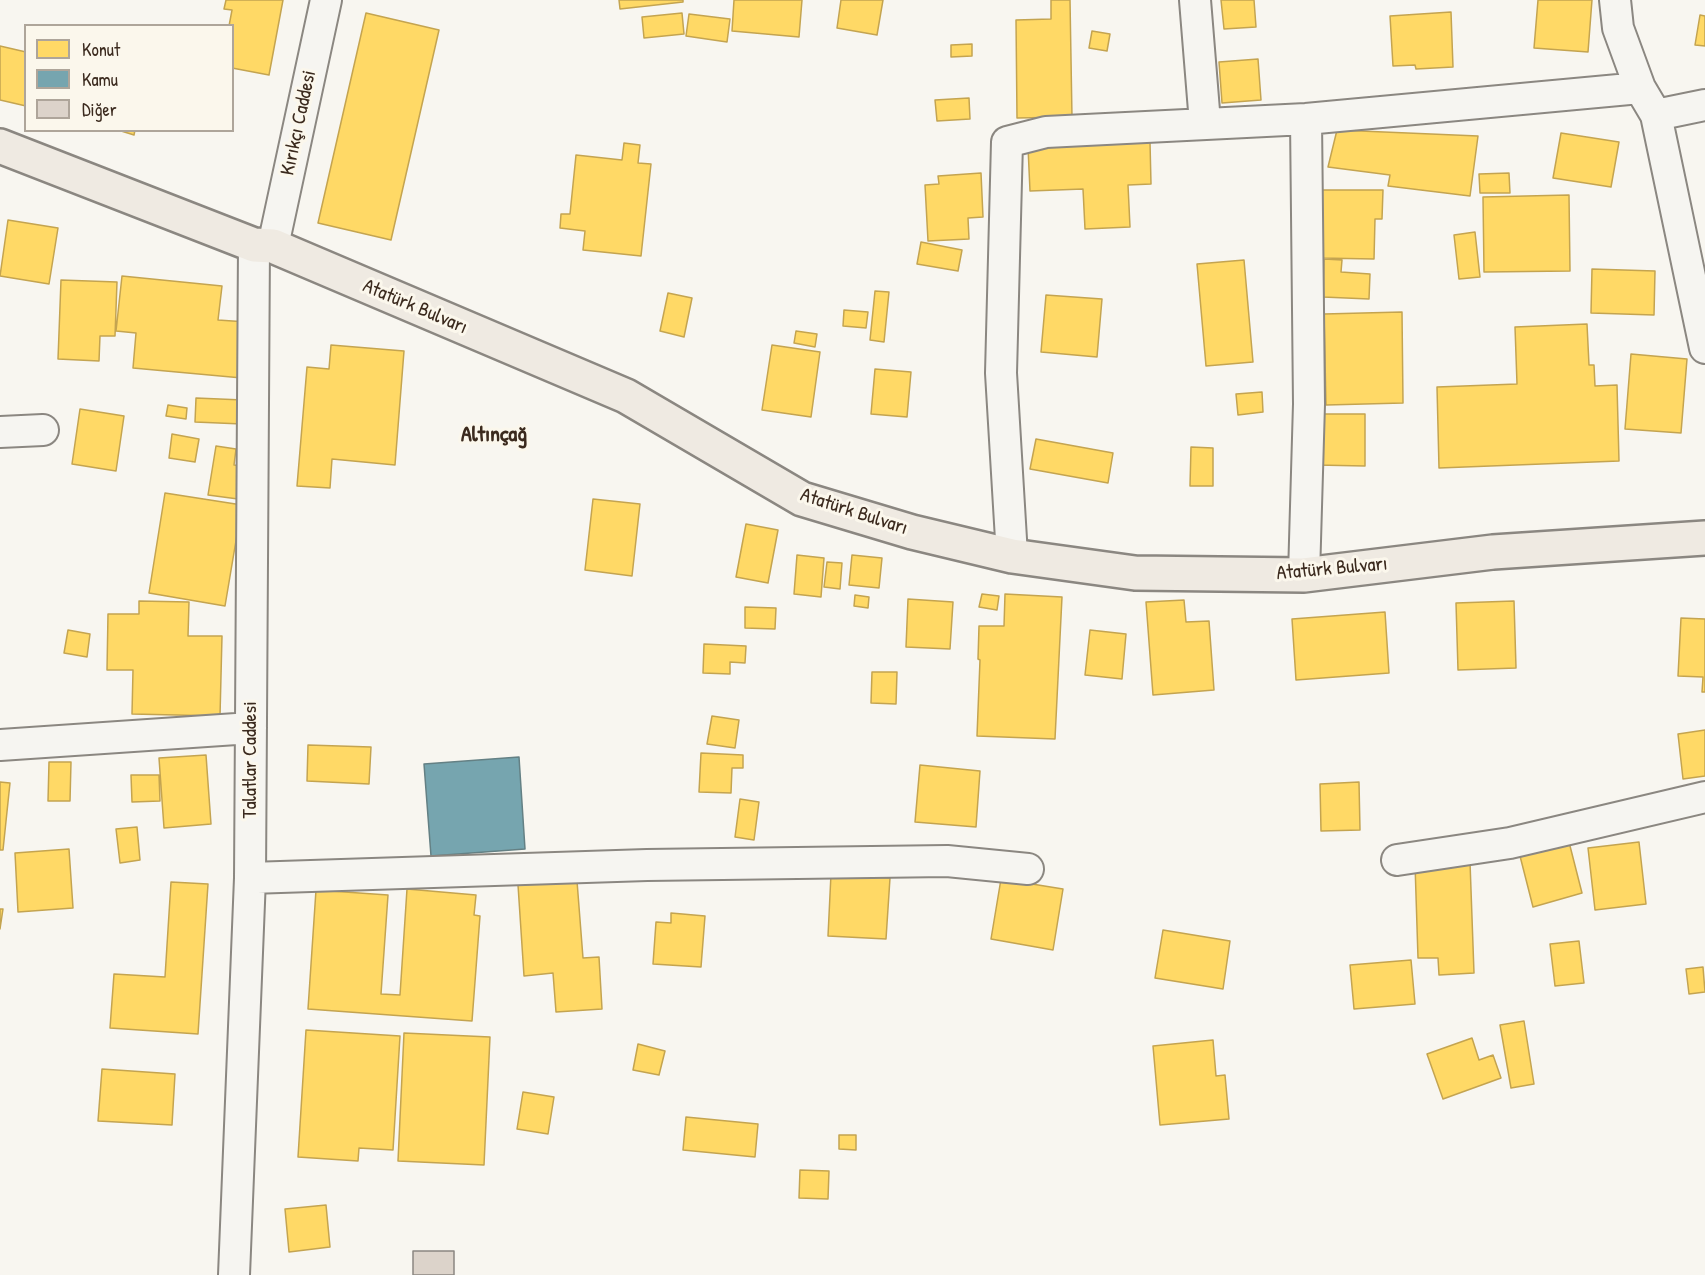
<!DOCTYPE html>
<meta charset="utf-8">
<style>
body{margin:0}
#map{position:relative;width:1705px;height:1275px;overflow:hidden;background:#f8f6f0;font-family:"Patrick Hand",sans-serif}
canvas{display:block}
.legend{position:absolute;left:24px;top:24px;width:210px;height:108px;box-sizing:border-box;background:#fbf7ec;border:2px solid #aea59a;margin:0;padding:8px 10px;list-style:none;font-size:18px;color:#3b2a1e}
.legend li{display:flex;align-items:center;gap:12px;height:30px}
.legend b{width:30px;border:2px solid #aea59a}
</style>
<div id="map">
<canvas width="1705" height="1275"></canvas>
<ul class="legend">
<li><b style="height:16px;background:#ffd966"></b>Konut</li>
<li><b style="height:16px;background:#76a5af"></b>Kamu</li>
<li><b style="height:16px;background:#dcd3ca"></b>Diğer</li>
</ul>
</div>
<script>
const ctx = document.querySelector('canvas').getContext('2d');
ctx.lineJoin = 'round';
function fill(path, color) {
  ctx.fillStyle = color;
  ctx.fill(path, 'evenodd');
}
function trace(path, color, width, dash) {
  ctx.strokeStyle = color;
  ctx.lineWidth = width;
  ctx.lineCap = dash ? 'butt' : 'round';
  ctx.setLineDash(dash || []);
  ctx.stroke(path);
}
function write(font, color, halo, rows, align = 'center') {
  ctx.font = font + ' "Patrick Hand",sans-serif';
  ctx.lineWidth = 6;
  ctx.setLineDash([]);
  ctx.textBaseline = 'middle';
  ctx.strokeStyle = halo;
  ctx.fillStyle = color;
  for (const [text, x, y, turn = 0] of rows) {
    ctx.save();
    ctx.translate(x, y);
    ctx.rotate((+turn || 0) * Math.PI / 180);
    ctx.textAlign = isNaN(turn) ? turn : align;
    if (halo) ctx.strokeText(text, 0, 0);
    ctx.fillText(text, 0, 0);
    ctx.restore();
  }
}
const homes = new Path2D(`
 M226 0H283L269 75 232 68V26H229L232 10 224 9Z
 M619 0H683V2L620 9Z
 M734 0H802L799 37 732 31Z
 M841 0H883L877 35 837 28Z
 M1051 0H1070L1072 117 1017 118 1016 20 1051 19Z
 M1221 0H1254L1256 27 1224 29Z
 M1538 0H1592L1588 52 1534 48Z
 M1451 12 1453 67 1416 69 1415 65 1393 66 1390 16Z
 M366 13 439 30 391 240 318 223Z
 M682 13 684 34 644 38 642 17Z
 M689 14 730 19 727 42 686 36Z
 M1700 15 1705 16V46L1695 45Z
 M1092 31 1110 34 1107 51 1089 48Z
 M972 44V56L951 57V45Z
 M0 46 26 52V106L0 100Z
 M1258 59 1261 100 1222 103 1219 62Z
 M969 98 970 119 937 121 935 100Z
 M118 130H135L134 135Z
 M1337 130 1478 136 1470 196 1388 186 1390 175 1328 167Z
 M1561 133 1619 142 1611 187 1553 178Z
 M1150 142 1151 184 1128 185 1130 227 1085 229 1083 189 1030 191 1028 147Z
 M624 143 640 145 638 163 651 164 641 256 583 250 585 231 560 228 561 214H570L576 155 622 160Z
 M981 173 983 217 968 218 969 239 928 241 925 185 939 184 938 176Z
 M1509 173 1510 193H1480L1479 174Z
 M1321 190H1383L1382 219H1375L1374 259 1320 258Z
 M1569 195 1570 271 1484 272 1483 197Z
 M8 220 58 228 49 284 0 276Z
 M1475 232 1480 277 1459 279 1454 235Z
 M921 242 962 250 958 271 917 264Z
 M1324 259 1342 260 1341 272 1370 274 1369 299 1323 297Z
 M1244 260 1253 362 1206 366 1197 264Z
 M1592 269 1655 271 1654 315 1591 313Z
 M122 276 222 286 218 320 247 322 242 378 133 368 136 333 116 331Z
 M61 280 117 282 115 336H100L99 361 58 359Z
 M875 291 889 292 884 342 870 340Z
 M668 293 692 298 684 337 660 331Z
 M1046 295 1102 299 1097 357 1041 352Z
 M844 310 868 312 866 328 843 326Z
 M1402 312 1403 403 1326 405 1324 314Z
 M1587 324 1589 365H1594L1595 386 1617 385 1619 461 1439 468 1437 387 1517 384 1515 327Z
 M796 331 817 334 815 347 794 343Z
 M331 345 404 351 395 465 332 459 330 488 297 486 307 367 329 369Z
 M772 345 820 352 811 417 762 410Z
 M1631 354 1687 359 1681 433 1625 429Z
 M875 369 911 372 907 417 871 414Z
 M1262 392 1263 412 1238 415 1236 394Z
 M196 398 243 400 242 424 195 422Z
 M168 405 187 408 186 419 166 416Z
 M80 409 124 416 116 471 72 464Z
 M1316 414H1365V466L1316 465Z
 M172 434 199 439 195 462 169 458Z
 M1036 439 1113 453 1108 483 1030 469Z
 M216 446 236 449 234 465 244 466 238 499 208 495Z
 M1191 447 1213 448V486H1190Z
 M165 493 242 505 225 606 149 593Z
 M593 499 640 504 632 576 585 570Z
 M746 524 778 530 768 583 736 577Z
 M797 555 824 558 821 597 794 594Z
 M852 555 882 558 879 588 849 585Z
 M827 562 842 563 840 589 824 587Z
 M982 594 999 596 997 610 979 607Z
 M1005 594 1062 597 1055 739 977 736 980 660 978 659 979 626H1004Z
 M855 595 869 597 868 608 854 606Z
 M908 599 953 602 950 649 906 647Z
 M1184 600 1186 622 1209 621 1214 690 1153 695 1146 602Z
 M139 601 189 602 188 636H222L220 716 132 714 133 670H107L108 614H139Z
 M1514 601 1516 668 1458 670 1456 603Z
 M745 607 776 608 775 629 745 628Z
 M1385 612 1389 673 1296 680 1292 619Z
 M1681 618 1705 619V692H1702L1703 677 1678 676Z
 M68 630 90 634 87 657 64 653Z
 M1090 630 1126 634 1122 679 1085 675Z
 M704 644 746 646 745 663 730 662V674L703 673Z
 M872 672H897L896 704 871 703Z
 M712 716 739 720 735 748 707 744Z
 M1705 730V776L1683 779 1678 734Z
 M308 745 371 747 369 784 307 781Z
 M701 753 743 755V768H732L731 793 699 792Z
 M206 755 211 824 164 828 159 758Z
 M49 762H71L70 801H48Z
 M920 765 980 771 976 827 915 822Z
 M131 775H159L160 801 132 802Z
 M0 782 10 783 3 850H0Z
 M1359 782 1360 830 1321 831 1320 784Z
 M740 799 759 802 754 840 735 837Z
 M137 827 140 860 120 863 116 829Z
 M1569 842 1582 893 1533 907 1520 856Z
 M1639 842 1646 904 1595 910 1588 848Z
 M69 849 73 908 18 912 15 853Z
 M1470 862 1474 973 1439 975 1438 958H1418L1415 864Z
 M831 874 890 878 886 939 828 936Z
 M1001 879 1063 889 1053 950 991 939Z
 M577 881 583 958 599 957 602 1009 556 1012 553 973 524 976 518 885Z
 M171 882 208 884 198 1034 110 1028 114 974 165 977Z
 M407 889 476 895 474 915 480 916 472 1021 308 1009 316 890 388 895 381 994 400 995Z
 M0 909H3L0 929Z
 M671 913 705 916 701 967 653 964 656 922 671 923Z
 M1163 930 1230 941 1223 989 1155 978Z
 M1579 941 1584 983 1555 986 1550 944Z
 M1411 960 1415 1004 1354 1009 1350 965Z
 M1703 967 1705 992 1689 994 1686 969Z
 M1524 1021 1534 1084 1511 1088 1500 1025Z
 M306 1030 400 1036 393 1150 359 1148 358 1161 298 1157Z
 M404 1033 490 1037 484 1165 398 1161Z
 M1472 1038 1479 1060 1493 1055 1501 1078 1443 1099 1427 1054Z
 M1213 1040 1216 1076 1225 1075 1229 1119 1160 1125 1153 1046Z
 M638 1044 665 1051 659 1075 633 1070Z
 M102 1069 175 1074 172 1125 98 1121Z
 M523 1092 554 1097 548 1134 517 1129Z
 M686 1117 758 1124 755 1157 683 1150Z
 M839 1135H856V1150L839 1149Z
 M800 1170 829 1171 828 1199 799 1198Z
 M326 1205 330 1247 289 1252 285 1209Z`);
fill(homes, '#ffd966');
trace(homes, '#c4a450', 1.5);
const public = new Path2D(`
 M519 757 525 849 431 856 424 764Z`);
fill(public, '#76a5af');
trace(public, '#648084', 1.5);
const building = new Path2D(`
 M413 1251H454V1275H413Z`);
fill(building, '#dcd3ca');
trace(building, '#8b8781', 1.5);
const minor = new Path2D(`
 M1195 0 1205 123
 M1615 0 1618 28 1640 88 1656 115 1705 348
 M1656 115 1705 105
 M273 246 326 0
 M0 432 43 430
 M1012 556 1001 373 1007 142 1046 132 1306 119 1640 88
 M1304 575 1309 404 1306 119
 M0 745 251 728
 M1397 860 1510 843 1705 797
 M250 878 647 865 947 861 1028 869
 M234 1275 250 878 254 245`);
const major = new Path2D(`
 M0 146 254 245 273 246 626 396 802 499 912 532 1012 556 1135 573 1304 575 1493 552 1705 538`);
trace(minor, '#8b8781', 34);
trace(major, '#8b8781', 38);
trace(minor, '#f6f5f1', 30);
trace(major, '#efeae2', 33);
write('20px', '#3b2a1e', '#fbf7ec', [
 ["Kırıkçı Caddesi",299,123,-78],
 ["Atatürk Bulvarı",415,307,23],
 ["Atatürk Bulvarı",854,512,18],
 ["Atatürk Bulvarı",1332,569,-5],
 ["Talatlar Caddesi",251,760,-90]
]);
write('bold 22px', '#3b2a1e', '#fbf7ec', [
 ["Altınçağ",494,435]
]);
</script>
